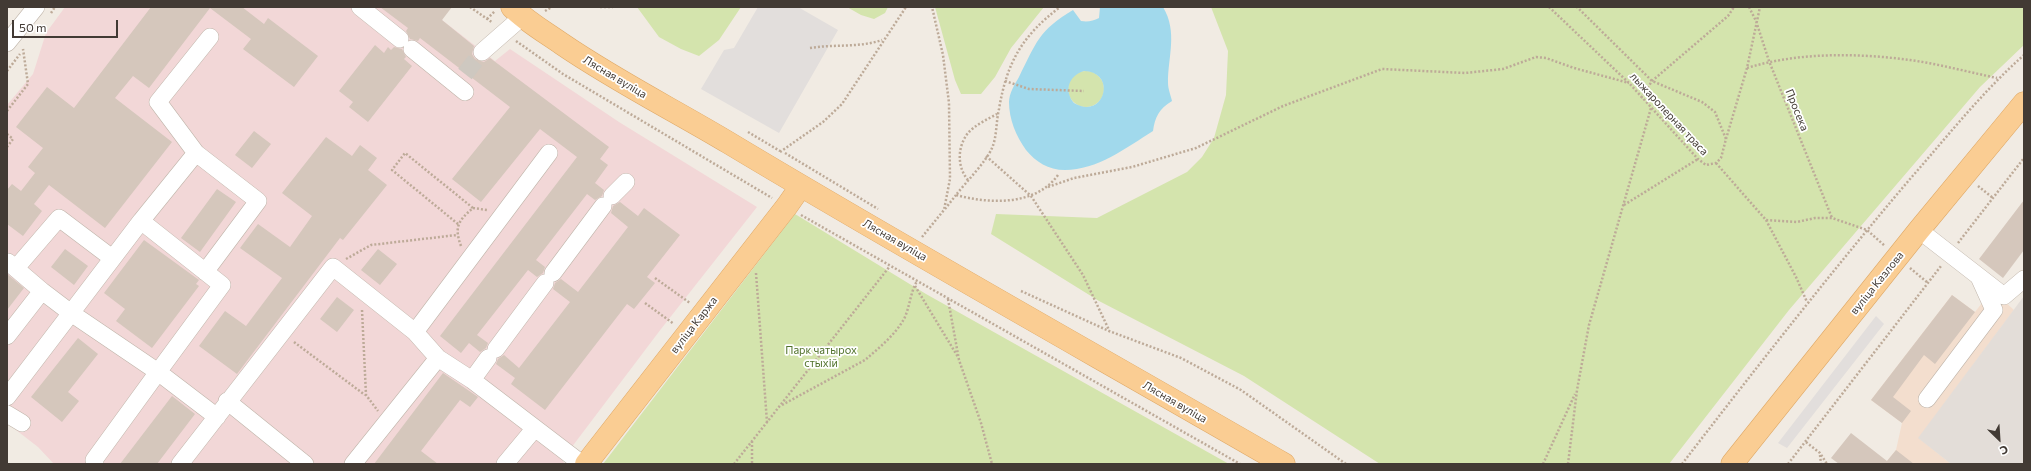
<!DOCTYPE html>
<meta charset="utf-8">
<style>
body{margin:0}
#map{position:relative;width:2031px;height:471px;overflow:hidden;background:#f1ebe3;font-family:Commissioner,sans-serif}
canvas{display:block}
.frame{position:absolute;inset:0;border:8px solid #423a34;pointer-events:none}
.north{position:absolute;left:1979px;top:419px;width:40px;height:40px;-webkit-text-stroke:3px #fff;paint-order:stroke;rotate:155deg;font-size:11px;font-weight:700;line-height:16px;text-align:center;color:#423a34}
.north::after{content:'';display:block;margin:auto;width:14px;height:18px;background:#423a34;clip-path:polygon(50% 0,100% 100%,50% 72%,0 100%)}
.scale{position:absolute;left:12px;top:20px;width:106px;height:18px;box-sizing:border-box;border:2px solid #423a34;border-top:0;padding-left:5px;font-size:12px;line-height:14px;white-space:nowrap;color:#423a34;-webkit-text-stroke:3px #fff;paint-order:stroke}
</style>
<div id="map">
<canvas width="2031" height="471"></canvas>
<div class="frame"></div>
<div class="north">С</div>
<div class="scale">50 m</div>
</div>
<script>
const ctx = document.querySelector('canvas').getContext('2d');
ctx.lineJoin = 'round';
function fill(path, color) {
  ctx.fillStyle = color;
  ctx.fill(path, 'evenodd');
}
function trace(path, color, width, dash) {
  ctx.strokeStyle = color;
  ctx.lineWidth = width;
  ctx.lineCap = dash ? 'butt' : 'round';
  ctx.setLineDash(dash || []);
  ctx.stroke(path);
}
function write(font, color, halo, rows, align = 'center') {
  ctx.font = font + ' Commissioner,sans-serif';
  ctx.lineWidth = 3.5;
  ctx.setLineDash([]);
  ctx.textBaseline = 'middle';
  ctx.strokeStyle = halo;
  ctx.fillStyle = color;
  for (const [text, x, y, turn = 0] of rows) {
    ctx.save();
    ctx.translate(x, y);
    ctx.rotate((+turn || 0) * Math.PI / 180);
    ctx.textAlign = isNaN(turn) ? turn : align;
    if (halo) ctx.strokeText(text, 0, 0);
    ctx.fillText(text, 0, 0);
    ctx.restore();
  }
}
fill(new Path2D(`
 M1992 290 2014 310 1919 438 1951 464H1839L1887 461 1896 450 1902 423 1871 400 1952 295 1975 312Z`), '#f3dece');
fill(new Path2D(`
 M2024 296V464H1951L1918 438Z`), '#e3ddd8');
fill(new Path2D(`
 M65 7H448L442 20 495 61 510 49 619 122 757 207 661 329 562 460 565 464H54L38 447 7 423V105L33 74 46 33Z`), '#f2d7d7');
fill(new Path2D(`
 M637 7H741L719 40 699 56 681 49 659 37Z
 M847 7H888L885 13 874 19 861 15Z
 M935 7H1044L1011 48 995 77 981 94H961L955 80Z
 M1211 7H2024V45L1980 87 1789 310 1669 464H1380L1244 376 1099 301 991 234 996 214 1097 218 1187 172 1202 157 1214 138 1226 95 1228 51Z
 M1068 89a18 18 0 1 1 36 0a18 18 0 1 1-36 0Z
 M795 214 926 294 1229 464H603Z`), '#d4e4ad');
fill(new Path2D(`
 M758 7H798L838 30 779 133 701 89 724 50 734 48Z
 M1876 316 1884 324 1787 448 1778 443Z`), '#e2dedc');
fill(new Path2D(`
 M1100 7H1163C1178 32 1168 56 1168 83 1168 89 1171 96 1172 101 1159 109 1155 117 1153 131 1126 148 1097 170 1065 170 1048 170 1036 162 1026 150 1016 136 1009 119 1009 102 1009 93 1015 84 1019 77 1036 43 1039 30 1073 10L1081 21C1088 22 1093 21 1099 18ZM1084 71C1118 72 1104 121 1074 103 1064 91 1068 76 1084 71Z`), '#a1d9ec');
fill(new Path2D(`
 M151 7H242L264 24 268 18 318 56 294 87 243 49 251 39 210 8 149 88 133 76 115 98 172 142 105 228 49 185 34 204 42 211 23 236 7 224V190L12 184 21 191 35 173 28 167 43 148 16 127 47 87 74 108Z
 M380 7H452L442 20 474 46 472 54 475 59 484 62 490 58 609 147 600 159 608 165 595 183 604 190 602 196 595 200 587 194 536 260 545 267 543 273 537 277 528 270 477 335 488 343 486 348 480 352 469 343 461 353 440 336 577 157 540 129 481 202 452 179 510 107 420 38 418 41 410 39 406 31 408 28Z
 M375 45 384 53 388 47 391 50 394 47 402 49 406 57 404 59 412 66 368 122 349 107 353 102 339 91Z
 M254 131 271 144 252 168 235 155Z
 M326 137 352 156 360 145 377 158 368 170 387 185 343 240 340 238 237 374 199 346 225 311 246 326 282 278 240 248 258 224 290 247 312 216 282 193Z
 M217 189 236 202 200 252 181 238Z
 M2024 200V250L2003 278 1979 259Z
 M620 202 638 216 644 208 680 235 647 277 655 283 634 309 627 304 545 410 511 384 515 378 496 364 498 359 504 355 519 368 570 302 553 289 555 283 561 279 578 292 628 227 611 213 613 206Z
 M144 240 199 280 196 284 199 286 152 348 116 321 125 309 104 293Z
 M65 249 88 266 74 285 51 267Z
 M378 249 397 264 380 285 361 270Z
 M7 274 24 288 7 310Z
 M1952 295 1975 312 1935 364 1924 355 1893 397 1911 411 1902 423 1871 400Z
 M337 297 354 310 337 332 320 319Z
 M78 338 98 354 68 392 79 401 62 422 31 397Z
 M443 373 478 397 470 407 460 400 421 451 438 464H374Z
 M172 396 195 414 157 464H120Z
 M1851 433 1887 461 1896 450 1914 464H1839L1831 458Z`), '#d5c7bc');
trace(new Path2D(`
 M465 74 482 52`), '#cec8c0', 17, [17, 8]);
const minor = new Path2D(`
 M360 7 400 39
 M7 43 36 7
 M412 49 465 92
 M482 52 522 17
 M196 153 158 102 210 37
 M612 196 626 182
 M141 221 222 285 158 372 71 313Z
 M141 221 196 153 258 201 205 272
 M1919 230 2004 296 2024 279
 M16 268 59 218 112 258
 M553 273 603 206
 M7 336 42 291 8 262
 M496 349 545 283
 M488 358 472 380 582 464
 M472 380 438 358 415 332 549 153
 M7 397 71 313 42 291
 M1927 399 1994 310 1979 277
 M227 401 305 464
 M7 414 22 423
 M95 464 94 460 158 372 217 417
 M180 464 333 267 415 332
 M353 464 438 358
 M505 464 535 428`);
const major = new Path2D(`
 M512 7C527 22 545 32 562 44 616 81 674 110 729 143 912 253 1099 357 1284 464
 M586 464 787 206 801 186
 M1732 464 1919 230 2024 103`);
trace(minor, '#bfb4a9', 18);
trace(major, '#dea764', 23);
trace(new Path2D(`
 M470 7 493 23
 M600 7H613
 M1549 7 1629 83 1698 159 1706 165 1716 163 1721 158 1726 139 1715 112 1702 102 1652 81 1577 7
 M1749 7 1756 21 1769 61 1832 218
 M545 11 552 7
 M51 13 55 7
 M487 19 495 11
 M516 41 563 74 772 198
 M810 48C834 44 859 48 882 40
 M1747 68C1799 52 1857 53 1910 60 1939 64 1968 72 1997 78
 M7 71 20 54
 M1005 81 1029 89 1084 91
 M1641 98 1652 81 1728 16 1734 7
 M7 111 28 84 23 49
 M748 132 780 151
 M7 134 13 139 7 147
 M1726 139 1747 68 1760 7
 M780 152 823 122 842 104 906 7
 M785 153 878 209
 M986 156 1031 196 1083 275 1109 330
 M1716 163 1766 220 1797 222 1815 218H1832L1867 230 1885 246
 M1058 175C1036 206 989 204 956 195 966 182 986 162 992 148 997 137 996 121 999 109 1007 62 1022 36 1060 7
 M968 180C957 167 957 147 968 133 975 125 988 119 997 114
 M1978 186 1993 198
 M1048 187 1074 178 1132 167 1196 148 1283 106 1382 69 1465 73 1503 69 1536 57 1546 58 1574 68 1629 83
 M1624 205 1698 159
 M945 209 956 195
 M801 215 1240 464
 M1766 220 1796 277 1807 302
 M458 224 392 170 405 153 473 208
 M922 237 944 210 950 179 949 103 943 55 932 7
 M1958 243 2024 158
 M461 246C454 227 458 221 473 208L487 210
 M346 259 371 245 457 235
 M1910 268 1928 283
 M756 273 767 422
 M655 278 690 303
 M915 286 958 357
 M1021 291 1109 331 1181 358 1241 390 1346 464
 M948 299 959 360 981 423 992 464
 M645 303 674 324
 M362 310 366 395 378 411
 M294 342 365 395
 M782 405 865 360C879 348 895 335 904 319 910 307 910 293 917 281
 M752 441V464
 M1806 442 1820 453 1827 464
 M1820 455 1821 464
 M734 464 890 266
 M1543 464 1575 394
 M1568 464 1577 390 1589 325 1651 108
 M1682 464C1756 368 1831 272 1910 179 1947 137 1982 92 2024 55
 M1788 464 1941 266`), '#bdaa98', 2.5, [2, 2]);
trace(minor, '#fff', 17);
trace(major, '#facd93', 22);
write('11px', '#423a34', '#fff', [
 ["Лясная вуліца",615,77,31],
 ["Просека",1797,110,68],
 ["лыжаролерная траса",1669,114,47],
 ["Лясная вуліца",895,240,30],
 ["вуліца Казлова",1877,283,-51],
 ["вуліца Каржа",694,325,-52],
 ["Лясная вуліца",1175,402,30]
]);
write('11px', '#50712a', '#fff', [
 ["Парк чатырох",821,350],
 ["стыхій",821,363]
]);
</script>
